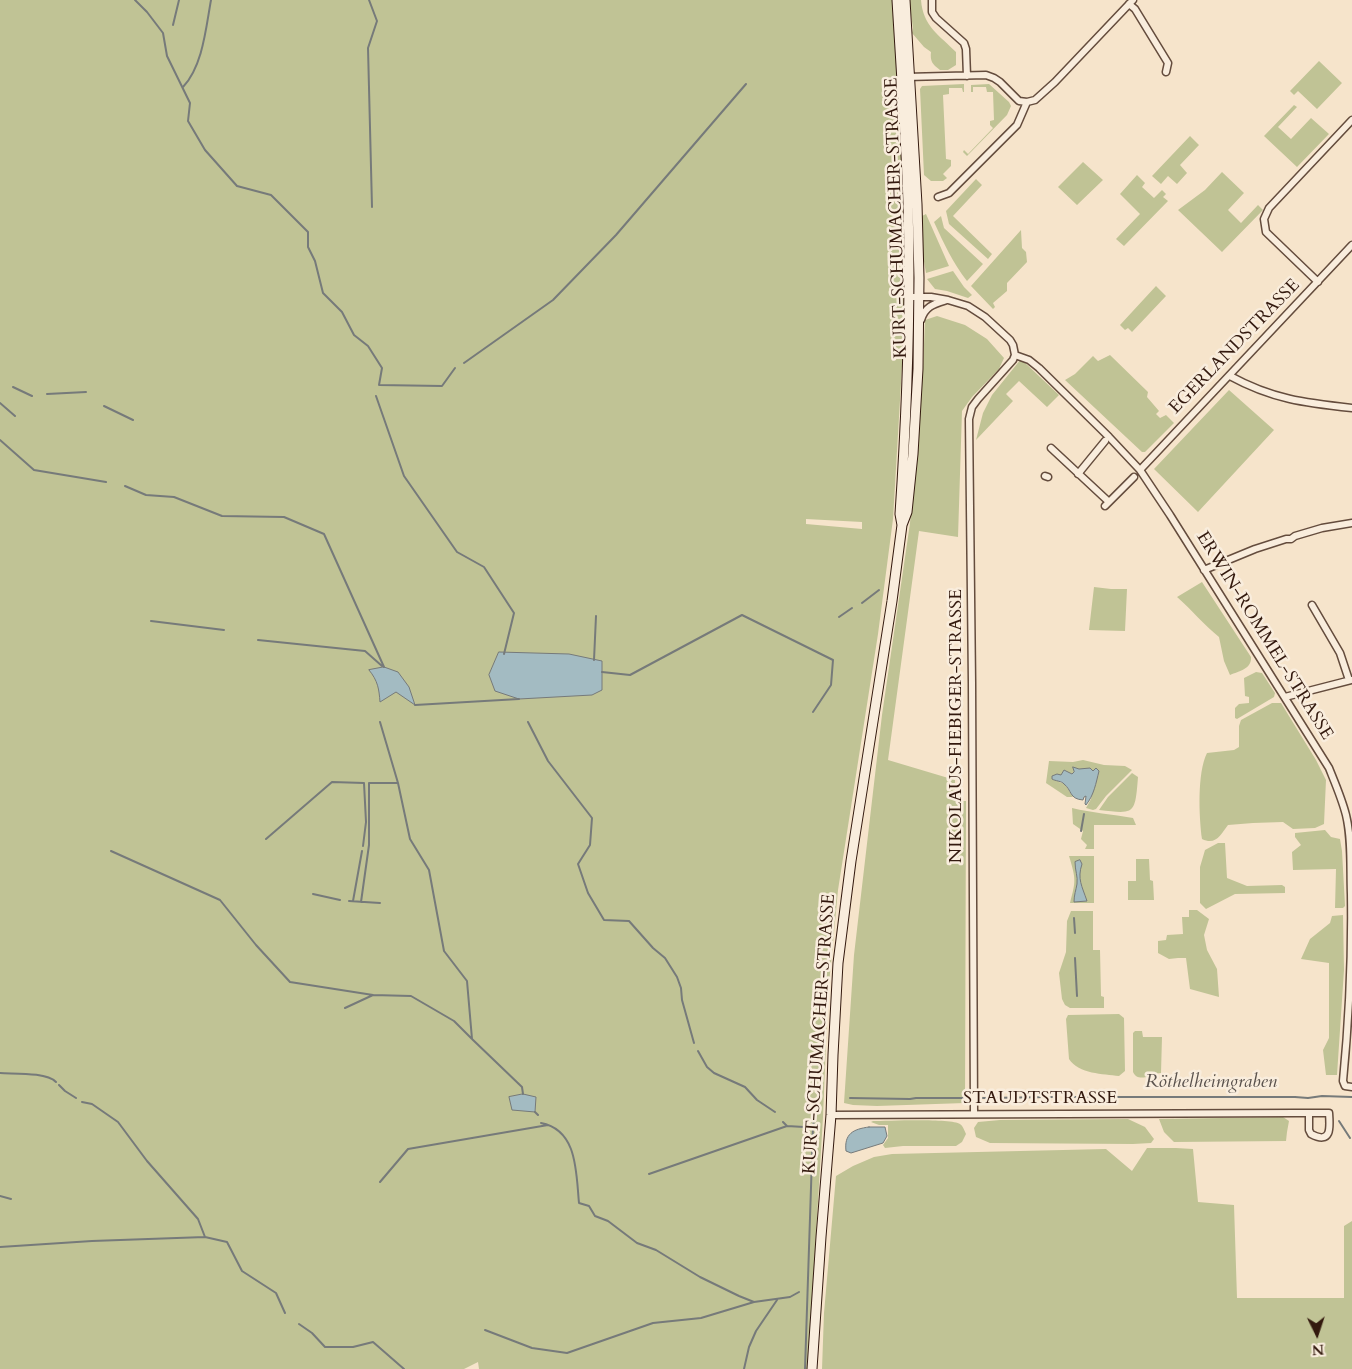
<!DOCTYPE html>
<meta charset="utf-8">
<style>
body{margin:0}
#map{position:relative;width:1352px;height:1369px;overflow:hidden;background:#f6e4cb;font-family:Cardo,serif}
canvas{display:block}
.north{position:absolute;left:1292px;top:1309px;width:50px;height:50px;-webkit-text-stroke:4px #f9eddd;paint-order:stroke;rotate:176deg;font-size:14px;font-weight:700;line-height:20px;text-align:center;color:#33190e}
.north::after{content:'';display:block;margin:auto;width:18px;height:22px;background:#33190e;clip-path:polygon(50% 0,100% 100%,50% 72%,0 100%)}
</style>
<div id="map">
<canvas width="1352" height="1369"></canvas>
<div class="north">N</div>
</div>
<script>
const ctx = document.querySelector('canvas').getContext('2d');
ctx.lineJoin = 'round';
function fill(path, color) {
  ctx.fillStyle = color;
  ctx.fill(path, 'evenodd');
}
function trace(path, color, width, dash) {
  ctx.strokeStyle = color;
  ctx.lineWidth = width;
  ctx.lineCap = dash ? 'butt' : 'round';
  ctx.setLineDash(dash || []);
  ctx.stroke(path);
}
function write(font, color, halo, rows, align = 'center') {
  ctx.font = font + ' Cardo,serif';
  ctx.lineWidth = 5;
  ctx.setLineDash([]);
  ctx.textBaseline = 'middle';
  ctx.strokeStyle = halo;
  ctx.fillStyle = color;
  for (const [text, x, y, turn = 0] of rows) {
    ctx.save();
    ctx.translate(x, y);
    ctx.rotate((+turn || 0) * Math.PI / 180);
    ctx.textAlign = isNaN(turn) ? turn : align;
    if (halo) ctx.strokeText(text, 0, 0);
    ctx.fillText(text, 0, 0);
    ctx.restore();
  }
}
fill(new Path2D(`
 M0 0H892L901 141 904 291 903 349 893 519 878 634 838 890 833 943 828 994 823 1117 808 1369H479L478 1362 464 1369H0ZM806 519 862 522V529L806 524Z
 M907 0H921C923 26 939 35 956 52V65L948 70H940C932 64 930 61 931 52L924 47 912 33 913 28 909 1Z
 M1319 61 1342 83 1317 109 1298 91 1294 95 1290 91Z
 M964 84V92H963L962 88H949V94L943 95 946 159 951 160V166L943 174 947 178 943 181H931L924 175 920 89 922 86Z
 M989 84 1009 102 1011 106 1007 115 967 156 963 152 964 150 968 154 993 128 990 125V121L994 120 993 92H987L986 87H973V92H971V85Z
 M1294 105 1297 107 1278 127 1291 139 1311 118 1329 134 1297 167 1264 136Z
 M1190 136 1199 145 1180 165 1187 173 1177 184 1168 176 1161 184 1152 176Z
 M1083 162 1103 180 1077 205 1058 187Z
 M1222 172 1244 193 1228 210 1241 223 1258 205 1263 210 1222 252 1178 210 1205 190Z
 M1137 175 1145 183 1142 187 1154 198 1162 190 1166 194 1163 197 1168 201 1124 246 1116 239 1140 214 1120 194Z
 M976 179 982 185 953 216 992 254 988 259 949 224 946 211Z
 M926 214 949 266 926 273 922 250 920 217Z
 M941 216 944 228 983 264 967 281C953 263 944 244 934 222Z
 M1021 230 1022 248 1026 252 1027 262 1007 283V291L993 303 995 307 993 309 971 286Z
 M953 271 964 287 972 295 968 298 947 291 935 289 927 279Z
 M1156 286 1166 296 1132 332 1128 328 1125 330 1120 325Z
 M937 316 965 325 987 339 1004 358 999 369 972 397 962 411 958 537 919 531 888 760 955 780V801H966L965 1103 877 1106 853 1105 844 1103 854 955 882 715 910 523 923 369 925 320Z
 M1110 355 1148 392 1147 397 1159 411 1156 414 1160 418 1166 415 1174 423 1145 452H1142L1065 380 1075 374 1093 356 1098 361Z
 M1021 359 1059 395 1047 407 1019 381 1006 394 1013 401 976 440 983 413 992 395Z
 M1229 390 1274 430 1198 512 1154 469Z
 M1202 582 1251 657C1252 669 1239 671 1230 675L1224 661 1219 637C1204 625 1192 610 1177 597Z
 M1094 587 1111 589H1127L1125 631 1089 630Z
 M1256 672 1262 673 1275 693 1274 697 1237 719 1235 718V708L1239 704 1249 703V697L1245 696 1244 678Z
 M1272 703H1281L1316 760 1326 780 1324 824 1315 828 1293 829 1283 822 1253 823 1228 825C1221 834 1216 846 1202 839 1199 817 1197 773 1207 753L1234 750 1239 747V726L1241 720Z
 M1083 760 1104 765 1125 766 1132 770 1106 796 1096 809 1093 810 1086 808 1091 799 1096 768 1094 771 1074 772 1059 782 1065 784 1073 797H1067L1046 783 1049 761 1073 762Z
 M1132 773 1138 777C1135 815 1135 814 1099 810L1108 797Z
 M1072 808C1092 813 1112 814 1133 818L1136 825H1094V849H1085L1087 845 1081 839 1083 831 1073 824Z
 M1325 830 1331 837 1340 839 1342 851 1345 906 1343 908H1335L1336 869 1293 870 1292 852 1301 845 1295 837V833Z
 M1218 843H1225L1227 878 1247 886 1282 885 1285 887V893L1235 894 1206 909 1200 903V867L1205 850Z
 M1069 856H1094V903H1070C1076 881 1076 879 1069 856Z
 M1136 859H1149L1150 880 1153 881 1154 900H1128V881H1136Z
 M1189 910H1197L1209 919 1204 935 1207 950 1217 969 1219 997 1190 989 1186 958H1178L1169 959 1158 953V941L1166 940 1167 935 1183 934 1182 917H1189Z
 M1071 911H1093V950H1100L1101 996 1104 997V1008H1070L1065 1005 1062 999 1059 973 1066 952 1067 921Z
 M1343 915 1344 970 1337 1075H1326L1323 1050 1329 1038V963L1301 959 1310 939 1330 923 1332 916Z
 M1119 1014 1124 1018 1125 1071 1119 1076C1103 1074 1079 1074 1069 1059L1066 1019 1068 1015Z
 M1135 1031H1142L1143 1037H1162L1161 1073C1152 1073 1139 1084 1133 1072V1033Z
 M1283 1117 1289 1121 1287 1132 1286 1141 1174 1142 1164 1132 1159 1119Z
 M1128 1119 1145 1127 1154 1139 1151 1143 1133 1144 990 1143 976 1137 974 1128 978 1122 1000 1120Z
 M873 1121C887 1121 951 1118 960 1124 963 1126 964 1130 966 1134L962 1142 956 1146H903L885 1148 883 1145 888 1138V1125H879L871 1122Z
 M1147 1148H1176L1193 1149 1198 1202 1234 1205 1237 1298H1344V1226L1352 1221V1369H822L824 1313 836 1176 853 1166 874 1157 892 1154 1106 1149 1132 1171Z`), '#c0c395');
const water = new Path2D(`
 M499 652 569 654 602 661V690L592 695 519 699 495 691 489 675Z
 M384 667 398 672 409 687 415 705 396 692 380 702C379 689 378 681 369 670Z
 M1073 767 1079 769 1090 768 1093 771 1096 768 1099 771C1096 783 1094 795 1086 805L1085 804 1086 796 1084 797 1083 800C1069 799 1072 790 1064 784 1062 781 1055 781 1052 779V776L1057 774 1061 775 1064 770 1072 774 1074 772Z
 M1080 860 1082 864C1077 879 1082 886 1087 901L1074 902C1074 895 1076 890 1077 884 1078 876 1075 871 1075 862Z
 M523 1094 536 1097 535 1112 512 1110 509 1097Z
 M869 1127H885L887 1136 883 1143 851 1153 846 1151C844 1134 853 1129 869 1127Z`);
fill(water, '#a3bbc2');
trace(water, '#767a7a', 1);
trace(new Path2D(`
 M135 0 147 12 163 33 167 56 190 103 188 121 205 150 237 186 271 195 308 232V247L315 261 323 293 342 312 354 335 368 346 382 368 379 385 442 386 455 368
 M369 0 377 21 368 48 372 207
 M173 25 179 0
 M183 87C203 66 206 27 211 0
 M464 363 553 300 616 235 746 84
 M13 387 32 396
 M47 394 86 392
 M376 396 404 476 457 552 484 567 514 613 504 654
 M0 403 15 416
 M104 406 133 420
 M0 440 34 470 106 482
 M125 486 146 495 174 497 222 516 284 517 324 534 384 667
 M862 603 879 590
 M839 617 852 608
 M151 621 224 630
 M258 640 365 651 382 666
 M594 660 596 616
 M602 672 630 675 742 615 833 660 831 685 813 712
 M415 705 519 699
 M380 722 398 783 410 839 429 870 444 951 467 981 472 1039
 M528 722 548 761 592 818 590 845 578 864 588 893 604 920 629 921 653 948 665 958 677 977 681 988 682 1000 694 1043
 M1081 831 1084 814
 M266 839 332 782 364 783 366 822 363 846
 M111 851 220 900 256 945 290 982 373 995
 M313 894 340 900
 M349 901 380 903
 M353 901 362 851
 M361 902 369 845V783H397
 M1074 918 1075 933
 M1075 958 1077 996
 M345 1008 373 995 411 996 454 1021 472 1039 522 1087 523 1094
 M698 1051 707 1067 714 1073 745 1087 757 1100 775 1112
 M0 1073C14 1074 46 1072 56 1082
 M59 1085 65 1091 76 1098
 M1071 1097H1295L1308 1098 1322 1096 1352 1097
 M850 1098 910 1099 916 1098H963
 M983 1098 1053 1097
 M82 1102 92 1104 118 1122 147 1161 198 1219 205 1237 227 1242 242 1271 276 1293 285 1313
 M535 1112 538 1115
 M1339 1121 1350 1138
 M783 1122 787 1126
 M541 1123C578 1130 576 1173 579 1203L589 1206 595 1216 608 1221 637 1243 656 1250 700 1277 739 1296 754 1302 790 1297 799 1292
 M649 1174 787 1126 804 1127
 M380 1182 408 1149 548 1125
 M0 1196 11 1199
 M0 1247 92 1241 205 1237
 M299 1324 312 1333 325 1347H353L373 1342 404 1369
 M485 1330 532 1348 567 1353 653 1323 701 1318 754 1302
 M744 1369 749 1347 756 1331 777 1300
 M805 1369 813 1127 815 1109`), '#767a7a', 2);
const street = new Path2D(`
 M932 0V12L936 18 964 43 966 49 967 76
 M1129 4 1135 9 1168 63 1166 72
 M906 77 986 75 994 78 1000 82 1019 101 1027 102 1035 100 1055 82 1133 0
 M938 197 949 193 1017 125 1027 102
 M1318 282 1266 232 1264 219 1269 208 1352 120
 M909 297H931L948 300 968 306 985 317 1010 340 1013 345 1015 355 1013 360 978 399 972 407 969 419 972 683 974 1114
 M921 320C925 306 934 304 947 300
 M1015 355 1029 360 1039 368 1109 437 1140 470 1170 515 1329 768C1335 783 1342 799 1346 815 1352 840 1350 868 1351 894 1352 957 1349 1019 1343 1081L1345 1086 1352 1087
 M1230 376C1272 399 1305 403 1352 408
 M1051 448 1109 502
 M1140 470 1352 245
 M1078 474 1105 441
 M1045 476 1048 477
 M1105 506 1134 477
 M1204 570 1255 549 1286 539H1291L1295 536 1322 528 1352 523
 M1312 605 1340 653 1349 680
 M1285 697 1351 680
 M831 1115 1296 1113H1329C1330 1127 1332 1145 1311 1134L1309 1130V1113`);
const secondary = new Path2D(`
 M897 0C901 68 906 136 908 204 911 307 907 410 900 514L902 525
 M812 1369 821 1237 831 1115 833 1055 838 963 851 861 892 601 902 525 907 512 913 454 918 369 919 278 917 204 905 0`);
trace(street, '#644c3d', 9);
trace(secondary, '#33190e', 11);
trace(street, '#f9eddd', 6);
trace(secondary, '#f9eddd', 9);
write('18px', '#33190e', '#f9eddd', [
 ["KURT-SCHUMACHER-STRASSE",897,218,-92],
 ["EGERLANDSTRASSE",1235,347,-46],
 ["ERWIN-ROMMEL-STRASSE",1264,636,58],
 ["NIKOLAUS-FIEBIGER-STRASSE",957,726,-90],
 ["KURT-SCHUMACHER-STRASSE",820,1034,-86],
 ["STAUDTSTRASSE",1040,1099]
]);
write('italic 19px', '#5a524d', '#f9eddd', [
 ["Röthelheimgraben",1211,1083]
]);
</script>
